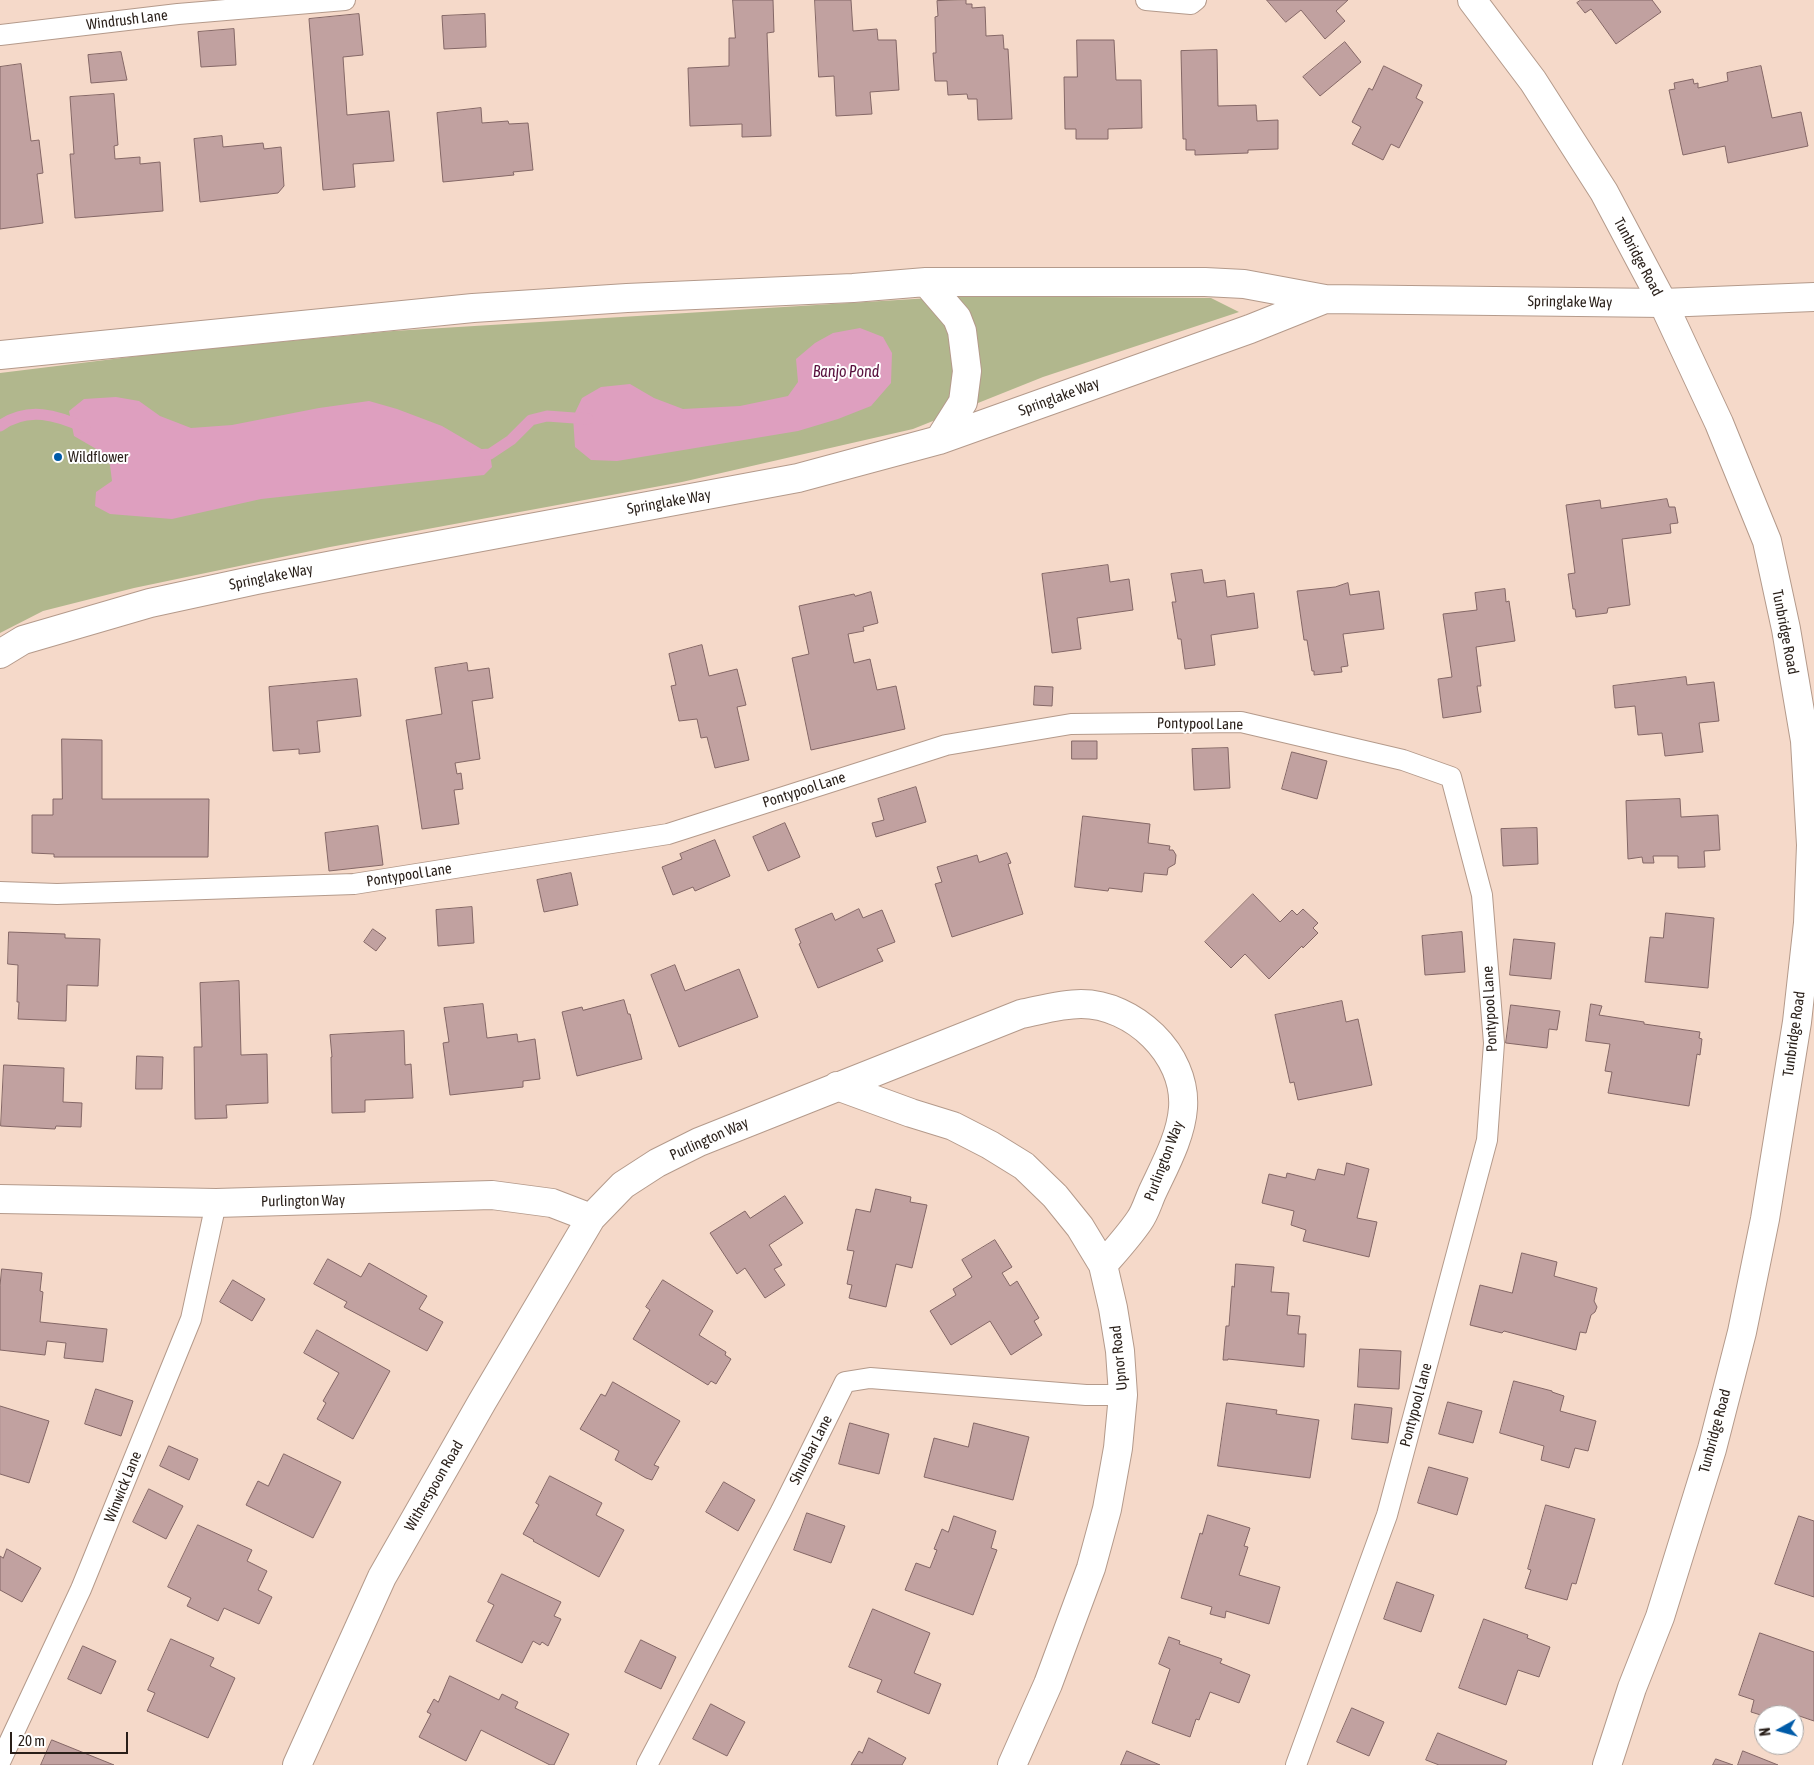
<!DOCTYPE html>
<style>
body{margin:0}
#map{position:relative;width:1814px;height:1765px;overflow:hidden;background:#f5d9c9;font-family:"Asap Condensed",sans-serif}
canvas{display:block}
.north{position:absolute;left:1754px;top:1705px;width:50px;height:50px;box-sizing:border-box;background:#fff;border:1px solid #a9a5a3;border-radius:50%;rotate:263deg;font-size:14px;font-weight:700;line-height:20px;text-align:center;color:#291f19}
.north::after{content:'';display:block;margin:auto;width:18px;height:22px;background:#005ba8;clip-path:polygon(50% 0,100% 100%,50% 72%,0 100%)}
.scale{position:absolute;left:10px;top:1732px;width:118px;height:22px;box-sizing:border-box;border:2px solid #291f19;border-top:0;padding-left:6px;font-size:15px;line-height:18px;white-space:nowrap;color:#291f19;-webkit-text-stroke:4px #fff;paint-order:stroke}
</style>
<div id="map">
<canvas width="1814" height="1765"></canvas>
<div class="north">N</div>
<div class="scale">20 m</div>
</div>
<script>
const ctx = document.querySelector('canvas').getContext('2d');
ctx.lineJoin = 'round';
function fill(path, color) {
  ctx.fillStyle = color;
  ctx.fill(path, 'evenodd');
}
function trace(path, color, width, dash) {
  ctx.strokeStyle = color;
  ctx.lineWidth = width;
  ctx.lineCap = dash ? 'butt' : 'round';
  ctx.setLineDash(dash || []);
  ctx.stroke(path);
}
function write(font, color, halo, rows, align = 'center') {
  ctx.font = font + ' "Asap Condensed",sans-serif';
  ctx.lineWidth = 4;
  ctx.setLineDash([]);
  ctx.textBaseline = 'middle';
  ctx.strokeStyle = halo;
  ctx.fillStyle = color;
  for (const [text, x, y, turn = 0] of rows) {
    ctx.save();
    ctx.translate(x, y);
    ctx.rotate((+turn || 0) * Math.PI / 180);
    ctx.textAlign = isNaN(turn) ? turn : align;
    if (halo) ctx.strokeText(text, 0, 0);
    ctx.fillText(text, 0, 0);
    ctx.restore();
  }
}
fill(new Path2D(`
 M963 296 1211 298 1239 312 1043 377 913 429 682 482 330 547 134 588 43 611 0 633V373L154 354 393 331Z`), '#b1b78d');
fill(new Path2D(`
 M860 328 883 337 892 353 891 383 871 406 838 419 798 431 617 461 591 460 575 447 573 417 582 398 601 387 630 384 654 398 683 409 740 406 788 396 798 382 796 359 815 343 833 333Z
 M116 397 139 401 160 416 191 428 232 425 319 408 369 401 397 409 442 426 490 454 492 467 484 475 261 499 172 519 110 514 95 506 96 492 112 481 110 465 98 450 74 436 69 411 84 399Z`), '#de9fbf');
trace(new Path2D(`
 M0 426C28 406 57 415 85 428
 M475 455 490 454 511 440 531 420 547 416 588 419`), '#de9fbf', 11);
const building = new Path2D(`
 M733 0H773L774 32 767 33 771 136 742 137V124L690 126 688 68 729 66V38H735Z
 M815 0H851L853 31 877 29 878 40H896L899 90 870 92 872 114 836 116 834 76 819 77Z
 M966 0V4H972V8L985 7 986 36 1003 35 1004 49H1008L1012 119 978 120 977 99H968L967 94 948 95 947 81H935L933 53H936L935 17 938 16 937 1Z
 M1267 0H1348L1336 11 1345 21 1325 39 1301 10 1286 22Z
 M1581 0H1652L1661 12 1616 44 1591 9 1585 13 1577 3Z
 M359 14 363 55 343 57 347 115 389 111 394 161 353 164 355 187 323 190 309 19Z
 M485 14 486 47 444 49 442 16Z
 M234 29 236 65 201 67 198 32Z
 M1077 40H1114L1116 80H1141L1142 128 1108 129V139H1076V129H1065L1064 77H1077Z
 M1345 42 1361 62 1320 96 1303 77Z
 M1217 50 1218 106 1256 105 1257 121 1278 120V149L1248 150V153L1195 155V150H1186V139H1183L1181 51Z
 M121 52 127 80 91 83 88 55Z
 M21 64 31 141 39 140 43 173 37 174 43 223 0 229V67Z
 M1384 66 1422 85 1416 98 1423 102 1399 148 1391 144 1383 160 1352 144 1361 127 1352 122 1369 88 1372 90Z
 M1761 66 1772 118 1801 112 1808 146 1728 163 1725 146 1683 155 1669 90 1675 89 1674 83 1693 79 1694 84 1698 83V88L1728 81 1727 73Z
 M114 94 118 145 114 146 115 159 140 157V164L160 162 163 211 75 218 70 154H74L70 97Z
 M481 108 482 123 508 121 509 124 528 123 533 170 513 172 514 175 443 182 437 113Z
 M222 136 223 147 263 143 264 149 281 147 284 186 278 193 200 202 194 139Z
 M1667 499 1669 507H1675L1678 523 1670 524 1671 533 1622 539 1630 605 1608 608 1607 613 1576 617 1575 609H1573L1568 574 1575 573 1566 505 1600 500 1601 508Z
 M1108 565 1110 582 1129 579 1133 610 1077 618 1081 649 1052 653 1042 574Z
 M1202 570 1204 583 1225 580 1227 597 1254 593 1258 628 1211 635 1215 665 1185 669 1181 639H1178L1172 602H1176L1171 574Z
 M1348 583 1350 595 1379 591 1384 629 1343 634 1348 666 1341 667 1342 672 1314 675V671H1312L1307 640H1304L1297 591 1335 587Z
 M1505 589 1506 602 1509 601 1515 641 1476 647 1481 686H1477L1481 712 1443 718 1438 679 1452 677 1443 614 1477 610 1475 593Z
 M871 592 878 623 863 627 864 631 848 634 854 663 870 659 877 690 896 686 905 729 811 750 792 658 809 654 799 606 854 594 855 596Z
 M702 645 709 676 737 669 746 705 737 707 749 760 715 768 707 737 701 738 697 719 679 721 671 686 676 685 669 654Z
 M467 663 468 671 489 668 493 698 472 701 480 759 455 763 457 774 461 773 463 789 454 790 459 824 422 829 406 720 442 714 435 668Z
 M1686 677 1687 685 1714 682 1719 721 1699 723 1703 752 1665 756 1662 733 1638 735 1635 706 1615 708 1613 686Z
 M357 679 361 716 317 721 320 752 299 754V749L273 751 269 687Z
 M1035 686 1053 687 1052 706 1034 705Z
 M62 739 102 740V799H209L208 857H54V854L32 853V815H53V799H62Z
 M1072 741H1097V759H1072Z
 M1228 748 1230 788 1194 790 1192 749Z
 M1292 752 1327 761 1317 799 1282 789Z
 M916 787 926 822 876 837 872 823 884 820 878 799Z
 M1680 799 1681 817 1718 815 1720 850 1704 851 1705 867 1678 868V856H1653L1654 863H1643L1642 857 1628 859 1626 801Z
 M1083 816 1150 824 1148 843 1170 846 1169 850H1173L1176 855 1175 864 1168 868 1167 875 1144 873 1142 892 1109 888 1108 891 1075 887Z
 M785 823 800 857 768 871 753 837Z
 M378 826 383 865 329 871 325 833Z
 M1537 828 1538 864 1503 866 1501 829Z
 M715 840 730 876 695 891 693 887 673 895 662 867 682 859 680 854Z
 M1007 853 1011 863 1008 864 1023 914 952 937 935 884 942 882 937 867 977 855 979 862Z
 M571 873 578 905 544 912 537 880Z
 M1253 894 1280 922 1292 910 1297 915 1303 909 1318 923 1313 928 1318 933 1303 948 1302 946 1269 979 1245 954 1231 968 1205 942Z
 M472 907 474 943 438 946 436 910Z
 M859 909 863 918 882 910 895 942 877 949 883 961 818 988 799 944 801 943 795 929 832 913 835 920Z
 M1666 913 1714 918 1708 988 1645 982 1650 937 1663 938Z
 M373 929 386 938 376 951 364 942Z
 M9 932 65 934V938L100 939 98 986 67 985 66 1021 18 1019 19 1002H17L18 965 8 964Z
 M1462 932 1465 972 1425 975 1422 936Z
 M1514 939 1555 943 1551 979 1510 975Z
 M675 965 685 991 739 969 758 1017 679 1047 651 975Z
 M239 981 241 1055 267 1054 268 1103 226 1105 227 1118 195 1119 194 1047H202L200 983Z
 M624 1000 628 1014H630L642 1059 577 1076 562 1012 582 1007 583 1010Z
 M1342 1001 1346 1022 1358 1019 1372 1085 1298 1100 1294 1082 1290 1083 1275 1015Z
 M483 1004 487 1038 517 1034 518 1042 535 1039 540 1079 523 1081V1087L450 1095 443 1043 449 1042 444 1008Z
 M1591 1004 1602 1006 1599 1015 1644 1022V1024L1700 1032 1699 1038 1702 1039 1700 1055 1697 1054 1689 1106 1608 1093 1612 1072 1605 1071 1610 1044 1586 1041Z
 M1511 1005 1560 1011 1557 1030 1549 1029 1547 1048 1506 1043Z
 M404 1031 405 1065 411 1064 413 1098 365 1100V1112L332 1113 331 1057H332L330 1035Z
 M137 1056 163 1057 162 1089H136Z
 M4 1065 64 1068 63 1102 82 1103 81 1127 56 1126 55 1129 1 1126Z
 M1347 1163 1369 1169 1357 1218 1377 1222 1369 1257 1303 1241 1306 1230 1291 1225 1294 1211 1262 1203 1269 1174 1286 1178 1287 1173 1315 1180 1318 1169 1344 1175Z
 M876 1189 911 1197 910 1202 927 1205 912 1268 896 1264 886 1307 849 1298 852 1285 847 1284 854 1251 847 1250 856 1209 870 1212Z
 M785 1196 803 1223 769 1245 782 1265 774 1269 785 1285 765 1298 745 1268 737 1274 710 1233 745 1211 750 1218Z
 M995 1240 1012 1267 1002 1273 1010 1286 1017 1281 1039 1318 1034 1321 1042 1335 1011 1355 990 1321 951 1345 930 1311 956 1295 953 1289 972 1277 962 1260Z
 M1522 1253 1557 1262 1554 1276 1597 1288 1594 1301 1597 1307 1595 1312 1591 1315 1586 1333 1580 1332 1576 1350 1504 1331 1502 1333 1470 1325 1480 1285 1512 1293Z
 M328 1259 361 1277 369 1263 427 1296 419 1309 443 1322 427 1351 344 1307 347 1302 314 1284Z
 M1236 1264 1274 1267 1271 1292 1289 1293 1287 1315 1300 1316 1298 1334H1306L1304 1367 1228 1359V1360H1223L1226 1326H1229L1232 1286 1234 1287Z
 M2 1269 42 1273 40 1291 43 1292 40 1322 107 1329 103 1362 64 1358 66 1343 47 1341 45 1355 0 1350V1286Z
 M233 1280 265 1299 252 1321 220 1302Z
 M663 1280 713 1311 699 1335 726 1352 725 1355 731 1359 716 1384 711 1381 708 1385 633 1339 650 1310 646 1307Z
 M317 1330 390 1371 353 1439 317 1419 326 1403 323 1401 339 1373 304 1353Z
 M1360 1349 1401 1351 1399 1389 1358 1387Z
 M1514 1381 1552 1391V1392L1564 1396 1560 1411 1596 1421 1588 1451 1575 1448 1569 1468 1541 1460 1544 1446 1500 1433Z
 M613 1382 680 1421 654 1465 659 1467 652 1480 646 1478 615 1460 619 1451 580 1429 601 1394 605 1396Z
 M96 1389 133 1401 121 1436 85 1424Z
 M1448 1402 1482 1411 1473 1443 1439 1434Z
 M1227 1403 1277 1410 1276 1414 1319 1420 1310 1478 1218 1466Z
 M1355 1404 1392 1408 1388 1443 1352 1439Z
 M0 1406 49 1421 29 1483 0 1474Z
 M850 1423 889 1434 879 1474 839 1464Z
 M974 1423 1029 1437 1013 1500 924 1477 934 1438 968 1447Z
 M169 1446 198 1459 189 1480 160 1466Z
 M284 1454 341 1482 313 1538 246 1505 258 1481 268 1486Z
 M1429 1467 1468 1478 1457 1515 1418 1503Z
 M550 1476 602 1503 596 1515 624 1530 599 1577 533 1541 534 1540 523 1534 539 1505 536 1503Z
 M724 1482 755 1500 738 1531 706 1512Z
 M149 1489 183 1506 166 1539 133 1522Z
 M1546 1505 1595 1519 1576 1584 1572 1583 1567 1600 1525 1588 1531 1570 1528 1569Z
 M807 1513 845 1526 831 1563 794 1550Z
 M1208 1515 1250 1528 1244 1546 1248 1547 1239 1575 1280 1587 1269 1624 1226 1611 1225 1618 1210 1614 1212 1607 1181 1598 1200 1533 1202 1534Z
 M954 1516 996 1531 991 1548 997 1550 973 1615 905 1590 916 1563 930 1568 937 1550 934 1549 942 1529 948 1532Z
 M1799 1516 1814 1521V1597L1775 1584Z
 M198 1525 252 1550 247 1561 267 1571 258 1590 272 1597 259 1624 224 1608 218 1621 187 1606 191 1598 168 1587Z
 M7 1549 41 1568 22 1602 0 1590V1556L3 1558Z
 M502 1574 561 1602 554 1616 561 1619 548 1646 542 1642 540 1645 533 1641 522 1663 476 1641 494 1605 488 1602Z
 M1397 1582 1434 1595 1421 1632 1384 1619Z
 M873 1609 930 1633 914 1673 941 1684 929 1714 877 1692 882 1680 849 1667Z
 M1484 1619 1528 1635 1527 1638 1550 1647 1539 1677 1518 1670 1506 1705 1459 1688Z
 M1760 1633 1814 1652V1721L1776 1708 1773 1715 1764 1716 1751 1712 1754 1700 1739 1695Z
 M1169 1637 1180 1641 1179 1644 1222 1659 1220 1663 1250 1675 1239 1703 1210 1692 1199 1720 1196 1719 1190 1737 1152 1723 1170 1669 1159 1664Z
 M171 1639 214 1658 210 1666 235 1678 208 1738 147 1711 155 1693 148 1690Z
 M641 1640 676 1657 661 1689 625 1672Z
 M83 1646 116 1661 101 1694 68 1679Z
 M450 1676 499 1700 502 1694 518 1702 515 1708 569 1734 554 1765H550L481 1730 466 1761 419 1737 431 1714 427 1712 434 1699 438 1702Z
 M711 1704 745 1722 727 1756 693 1739Z
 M1352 1708 1384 1722 1369 1756 1337 1742Z
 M1438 1733 1507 1761 1505 1765H1439L1426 1760Z
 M869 1738 906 1758 902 1765H851L859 1751 862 1753Z
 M52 1740 114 1765H41Z
 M1127 1751 1160 1765H1121Z
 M1743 1751 1778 1765H1738Z
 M1716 1759 1733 1765H1713Z`);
fill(building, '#c1a1a0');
trace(building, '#846766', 1);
const lane = new Path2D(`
 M1146 0 1191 4 1196 0
 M0 35 178 14 345 0
 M0 892 57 894 354 884 668 834 946 745 1071 724 1241 722 1403 760 1451 777 1482 895 1494 1043 1487 1140 1387 1515 1296 1765
 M0 1762 81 1589 191 1319 216 1203
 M647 1765 781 1511 845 1382 870 1378 1086 1395H1123`);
const street = new Path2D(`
 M1472 0 1533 81 1604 192 1663 303 1719 423 1767 541 1786 629 1805 741 1811 845 1808 923 1797 1022 1765 1219 1742 1332 1712 1449 1660 1617 1632 1688 1607 1765
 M837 1086 911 1113 953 1126 990 1145 1024 1166 1055 1196 1080 1227 1103 1265 1113 1308 1120 1351 1123 1395 1118 1448 1107 1509 1091 1568 1048 1684 1012 1765
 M0 1199 216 1203 492 1195 552 1203 591 1218
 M297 1765 382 1577 482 1402 591 1218 623 1185 657 1163 699 1142 1021 1014C1041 1010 1061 1004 1081 1004 1133 1004 1187 1054 1183 1108 1181 1137 1164 1167 1152 1193 1148 1202 1145 1213 1139 1221 1128 1237 1115 1251 1103 1265`);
const secondary = new Path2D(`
 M926 282 957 318 962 331 967 371 963 402 939 440
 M0 355 473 308 627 298 853 288 926 282H1205L1244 284 1325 299 1663 303 1814 297
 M0 654 23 640 150 603 256 580 369 558 798 478 939 440 1250 329 1325 299`);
trace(lane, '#b49a8b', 22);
trace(street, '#b49a8b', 30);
trace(secondary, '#b49a8b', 30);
trace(lane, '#fff', 20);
trace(street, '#fff', 28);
trace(secondary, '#fff', 28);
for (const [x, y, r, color] of [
 [58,457,5,"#005ba8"]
]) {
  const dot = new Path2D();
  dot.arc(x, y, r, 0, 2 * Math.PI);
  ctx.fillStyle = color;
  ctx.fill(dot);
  trace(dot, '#fff', 2);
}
write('15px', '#291f19', '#fff', [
 ["Windrush Lane",127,20,-7],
 ["Tunbridge Road",1638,257,62],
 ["Springlake Way",1570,302,1],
 ["Springlake Way",1059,397,-20],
 ["Springlake Way",669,502,-10],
 ["Springlake Way",271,577,-11],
 ["Tunbridge Road",1785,632,79],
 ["Pontypool Lane",1200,724,1],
 ["Pontypool Lane",804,790,-18],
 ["Pontypool Lane",409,875,-9],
 ["Pontypool Lane",1490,1009,-93],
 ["Tunbridge Road",1794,1034,-82],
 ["Purlington Way",709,1139,-24],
 ["Purlington Way",1164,1161,-69],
 ["Purlington Way",303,1201,-1],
 ["Upnor Road",1119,1358,-96],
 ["Pontypool Lane",1416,1405,-75],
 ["Tunbridge Road",1715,1431,-75],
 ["Shunbar Lane",811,1450,-63],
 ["Witherspoon Road",434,1486,-60],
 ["Winwick Lane",123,1487,-68]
]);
write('15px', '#291f19', '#fff', [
 ["Wildflower",68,457]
], 'left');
write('italic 16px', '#59113e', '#fff', [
 ["Banjo Pond",846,372]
]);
</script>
